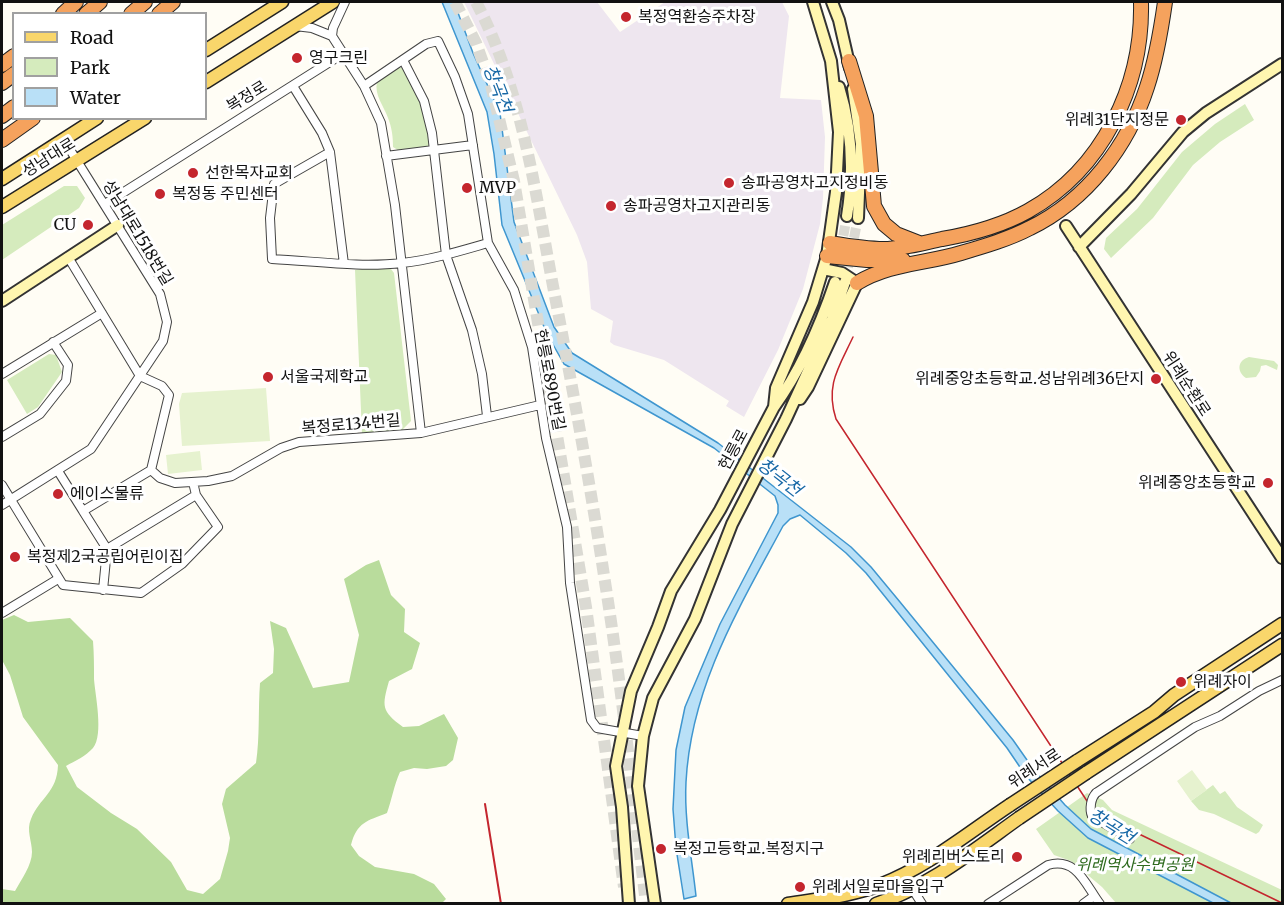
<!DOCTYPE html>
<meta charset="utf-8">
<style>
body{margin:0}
#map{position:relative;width:1284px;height:905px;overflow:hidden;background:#fffdf5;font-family:Merriweather,serif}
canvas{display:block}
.frame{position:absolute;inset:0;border:3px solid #111;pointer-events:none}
.legend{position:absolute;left:12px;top:12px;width:195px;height:108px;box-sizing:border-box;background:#fff;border:2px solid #a0a0a0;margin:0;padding:8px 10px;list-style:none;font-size:18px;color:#111}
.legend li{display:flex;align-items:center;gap:12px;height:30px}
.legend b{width:30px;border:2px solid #a0a0a0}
</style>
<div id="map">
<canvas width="1284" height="905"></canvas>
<div class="frame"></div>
<ul class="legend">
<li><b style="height:8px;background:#f9d66b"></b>Road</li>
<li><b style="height:16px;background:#d5ebbd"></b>Park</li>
<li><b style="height:16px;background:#b9e0f7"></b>Water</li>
</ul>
</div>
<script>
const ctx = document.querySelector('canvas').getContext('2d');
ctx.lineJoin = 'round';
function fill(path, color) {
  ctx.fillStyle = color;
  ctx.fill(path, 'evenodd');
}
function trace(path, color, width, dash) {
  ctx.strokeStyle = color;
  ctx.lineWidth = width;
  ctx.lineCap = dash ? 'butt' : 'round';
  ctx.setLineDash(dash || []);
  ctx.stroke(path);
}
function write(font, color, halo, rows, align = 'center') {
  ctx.font = font + ' Merriweather,"Noto Sans KR",serif';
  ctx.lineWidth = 6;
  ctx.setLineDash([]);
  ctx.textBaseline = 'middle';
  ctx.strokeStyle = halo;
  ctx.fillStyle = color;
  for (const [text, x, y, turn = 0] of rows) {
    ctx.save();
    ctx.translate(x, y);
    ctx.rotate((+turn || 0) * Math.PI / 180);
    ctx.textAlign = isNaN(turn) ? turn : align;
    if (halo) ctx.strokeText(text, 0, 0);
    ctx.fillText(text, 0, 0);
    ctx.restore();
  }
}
fill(new Path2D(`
 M464 2H597L620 32 665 2H782L789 16 780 98 821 100 825 137 823 198 820 224 803 289 778 350 744 417 726 406 729 401 664 360 614 345 610 342 613 321 591 309 587 262 577 235Z`), '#eee6ef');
fill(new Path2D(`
 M398 67 405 69 421 101 431 145 425 151 401 152 393 147C393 137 392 128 388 118 384 106 374 95 377 82Z
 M1245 104 1254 120 1220 142 1193 165 1153 218 1111 258 1104 249 1106 238 1137 209 1182 152 1215 124Z
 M64 186H77L85 198 79 208 2 260V225Z
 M388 265 394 273 411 421 402 430 362 434 355 270Z
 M49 354 56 355 62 372 38 407 27 414 7 380Z
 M1249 357 1274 361 1278 365 1277 370 1266 365 1261 366 1260 371 1256 377 1246 378C1236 371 1238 360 1249 357Z
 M1213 785 1220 794 1225 791 1237 807 1263 825 1259 832 1256 834 1214 814 1199 810 1191 801Z
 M1087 793 1103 800 1112 810 1282 890V903H1116L1102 887 1071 861 1054 855 1036 829Z`), '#d5ebbd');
fill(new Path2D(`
 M379 560 391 595 405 609 404 632 420 643 412 669 389 681C382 706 381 711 403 727L419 726 444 714 458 738 453 760 446 766 427 769 414 768 400 772C394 785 392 799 387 813 367 821 357 822 351 845L359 856 375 867 414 874 434 884 446 899 442 903H2V889L15 891C21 880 32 865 32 852 32 841 26 830 31 819 40 797 57 793 58 765L23 717 10 675 2 660V620L14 615 28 622 70 618 93 641C94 654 94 666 94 679 95 694 104 735 93 748 86 756 75 761 66 766L77 787 111 813 137 829 171 862 187 890 203 894 220 879 228 851 230 838 222 804 226 789 256 763C260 736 258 710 260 683L273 673 274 649 270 621 286 628 313 688 349 682 359 635 344 579 366 565Z`), '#b9dc9c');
fill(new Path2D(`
 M266 388 270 441 182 446 179 404 182 393Z
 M200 451 202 470 168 474 166 455Z
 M1192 770 1207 790 1191 801 1177 781Z`), '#e6f2cf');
const water = new Path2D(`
 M442 2H454L473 53 500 113 514 222 554 327 572 353 718 443 851 547 871 567 900 602 1013 740 1034 770 1065 805 1091 829 1231 903H1213L1088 838 1058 811 1026 776 1007 748 866 573 846 553 800 515 790 519 783 526C739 608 691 686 686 782 684 820 692 859 696 896L684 899 676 848 673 809 676 750 685 707 720 624 778 513V505L775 496 714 448 564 364 547 334 502 225 494 154 487 112Z`);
fill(water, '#b9e0f7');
trace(water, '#3f96cf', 1.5);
trace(new Path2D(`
 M835 280 847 216
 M845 282 858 218`), '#dbdad3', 10, [10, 5]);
trace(new Path2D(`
 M455 2 476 43 491 85 514 181 586 607 624 887
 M476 2C522 89 535 191 553 286 572 385 590 483 605 582 622 689 633 796 646 904`), '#dbdad3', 12, [12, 6]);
const street = new Path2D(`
 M295 26 312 28 332 36 364 86 381 123 395 205 421 433
 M332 36 333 28 345 2
 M403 60 424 101 432 133 446 255 472 330 482 374 487 416
 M293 86 322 133 330 152 344 264
 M364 86 426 44 438 41 455 77 468 114 488 243 514 290 532 347 546 438 567 527 570 583 591 720 597 728 643 736
 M330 152 274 184 270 218 272 259C315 261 359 268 402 263 431 260 460 251 488 243
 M386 156 473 145
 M105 204 344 53
 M68 257 140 376 162 386 169 395 151 470 160 478 175 483 208 481 232 476 281 448 299 442 421 433 540 405
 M2 374 102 313
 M2 437 40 414 66 381 68 365 53 342
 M58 471 83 511 151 470
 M2 485 63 585 141 593 182 564 218 527 196 495 193 482
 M2 505 91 449 163 341 167 322 160 294 64 140
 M83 511 107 549
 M103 590 107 549 196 495
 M2 613 58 579
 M1096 793 1195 727 1220 716 1259 691 1282 680
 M1092 816 1130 839
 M903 874 922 904
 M988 904 1048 865C1077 857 1085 884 1100 904
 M1083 904 1094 896`);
const secondary = new Path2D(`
 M832 2 839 20 850 68
 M839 87C852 129 854 173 847 216
 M853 89 861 144 858 218
 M1066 226 1282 558
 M1079 247 1131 194 1183 132 1206 113 1282 64
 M2 301 118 225
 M800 399 808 387 857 283 842 273 823 269
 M774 407C801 370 820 326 835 282
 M629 904 622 807 616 766 631 691 658 627 671 591 720 510 774 407 776 388 813 302 827 256 836 192 839 132 831 61 813 2
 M655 904 638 786 643 736 653 698 695 619 732 524 786 419 832 319 845 282`);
const primary = new Path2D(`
 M206 50 282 2
 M206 82 333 2
 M2 179 97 118
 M2 207 145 118
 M1077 761 1154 712 1174 695 1282 624
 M1086 773 1282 645
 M788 904C818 899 851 896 880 885 927 867 968 833 1010 805
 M876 904C930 886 974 850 1019 818`);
const highway = new Path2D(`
 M63 14 76 2
 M86 14 100 2
 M131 14 145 2
 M159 14 173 2
 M849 61 866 116 874 206 884 224 896 234 919 243
 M2 65 14 56
 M2 83 14 74
 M2 116 14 107
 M2 140 33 118
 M830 243C848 246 865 249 884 249 903 249 923 243 942 239 971 234 1003 225 1028 211 1103 169 1143 85 1141 2
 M827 256 867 260H903
 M857 283C890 263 925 264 961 253 985 246 1009 239 1030 228 1087 200 1128 146 1147 87 1156 60 1161 30 1165 2`);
trace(street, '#444', 10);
trace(secondary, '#333', 14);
trace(primary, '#222', 15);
trace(highway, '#222', 16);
trace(street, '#fff', 8);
trace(secondary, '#fff6b0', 10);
trace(primary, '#f9d66b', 12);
trace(highway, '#f5a25d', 14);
trace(new Path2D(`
 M853 337C839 367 825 385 836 419L1087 801 1093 809 1110 820 1282 903`), '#c4262e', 1.5);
trace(new Path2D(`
 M485 804 501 904`), '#c4262e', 2);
const streetBridge = new Path2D(`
 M1092 816C1089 809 1091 798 1096 793`);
const primaryBridge = new Path2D(`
 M1010 805 1077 761
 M1019 818 1086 773`);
trace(streetBridge, '#444', 10, []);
trace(primaryBridge, '#222', 15, []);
trace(streetBridge, '#fff', 8);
trace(primaryBridge, '#f9d66b', 12);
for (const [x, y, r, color] of [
 [626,17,6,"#c4262e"],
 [297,58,6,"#c4262e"],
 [1181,120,6,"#c4262e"],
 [193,173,6,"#c4262e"],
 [729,183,6,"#c4262e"],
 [467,188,6,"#c4262e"],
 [160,194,6,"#c4262e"],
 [611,206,6,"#c4262e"],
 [88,225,6,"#c4262e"],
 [268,377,6,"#c4262e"],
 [1156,379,6,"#c4262e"],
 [1268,483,6,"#c4262e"],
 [58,494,6,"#c4262e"],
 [15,557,6,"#c4262e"],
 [1181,682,6,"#c4262e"],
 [661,849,6,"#c4262e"],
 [1017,857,6,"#c4262e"],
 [800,887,6,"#c4262e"]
]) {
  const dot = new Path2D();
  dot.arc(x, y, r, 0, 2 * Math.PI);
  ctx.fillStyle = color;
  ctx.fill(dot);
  trace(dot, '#fff', 2);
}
write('16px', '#111', '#fff', [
 ["복정역환승주차장",638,17],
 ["영구크린",309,58],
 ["위례31단지정문",1169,120,"right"],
 ["선한목자교회",205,173],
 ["송파공영차고지정비동",741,183],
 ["MVP",479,188],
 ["복정동 주민센터",172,194],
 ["송파공영차고지관리동",623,206],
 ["CU",76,225,"right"],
 ["서울국제학교",280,377],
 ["위례중앙초등학교.성남위례36단지",1144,379,"right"],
 ["위례중앙초등학교",1256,483,"right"],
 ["에이스물류",70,494],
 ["복정제2국공립어린이집",27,557],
 ["위례자이",1193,682],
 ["복정고등학교.복정지구",673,849],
 ["위례리버스토리",1005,857,"right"],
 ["위례서일로마을입구",812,887]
], 'left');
write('16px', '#111', '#fff', [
 ["복정로",247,97,-32],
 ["성남대로",49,158,-32],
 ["성남대로1518번길",137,233,59],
 ["헌릉로890번길",549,380,79],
 ["위례순환로",1186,384,57],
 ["복정로134번길",351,425,-5],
 ["헌릉로",734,450,-62],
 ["위례서로",1035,769,-33]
]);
write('italic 16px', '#2f6b1f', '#fff', [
 ["위례역사수변공원",1135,865]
]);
write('italic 18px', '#1768a6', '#fff', [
 ["창곡천",497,89,69],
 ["창곡천",779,478,38],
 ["창곡천",1111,827,32]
]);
</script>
